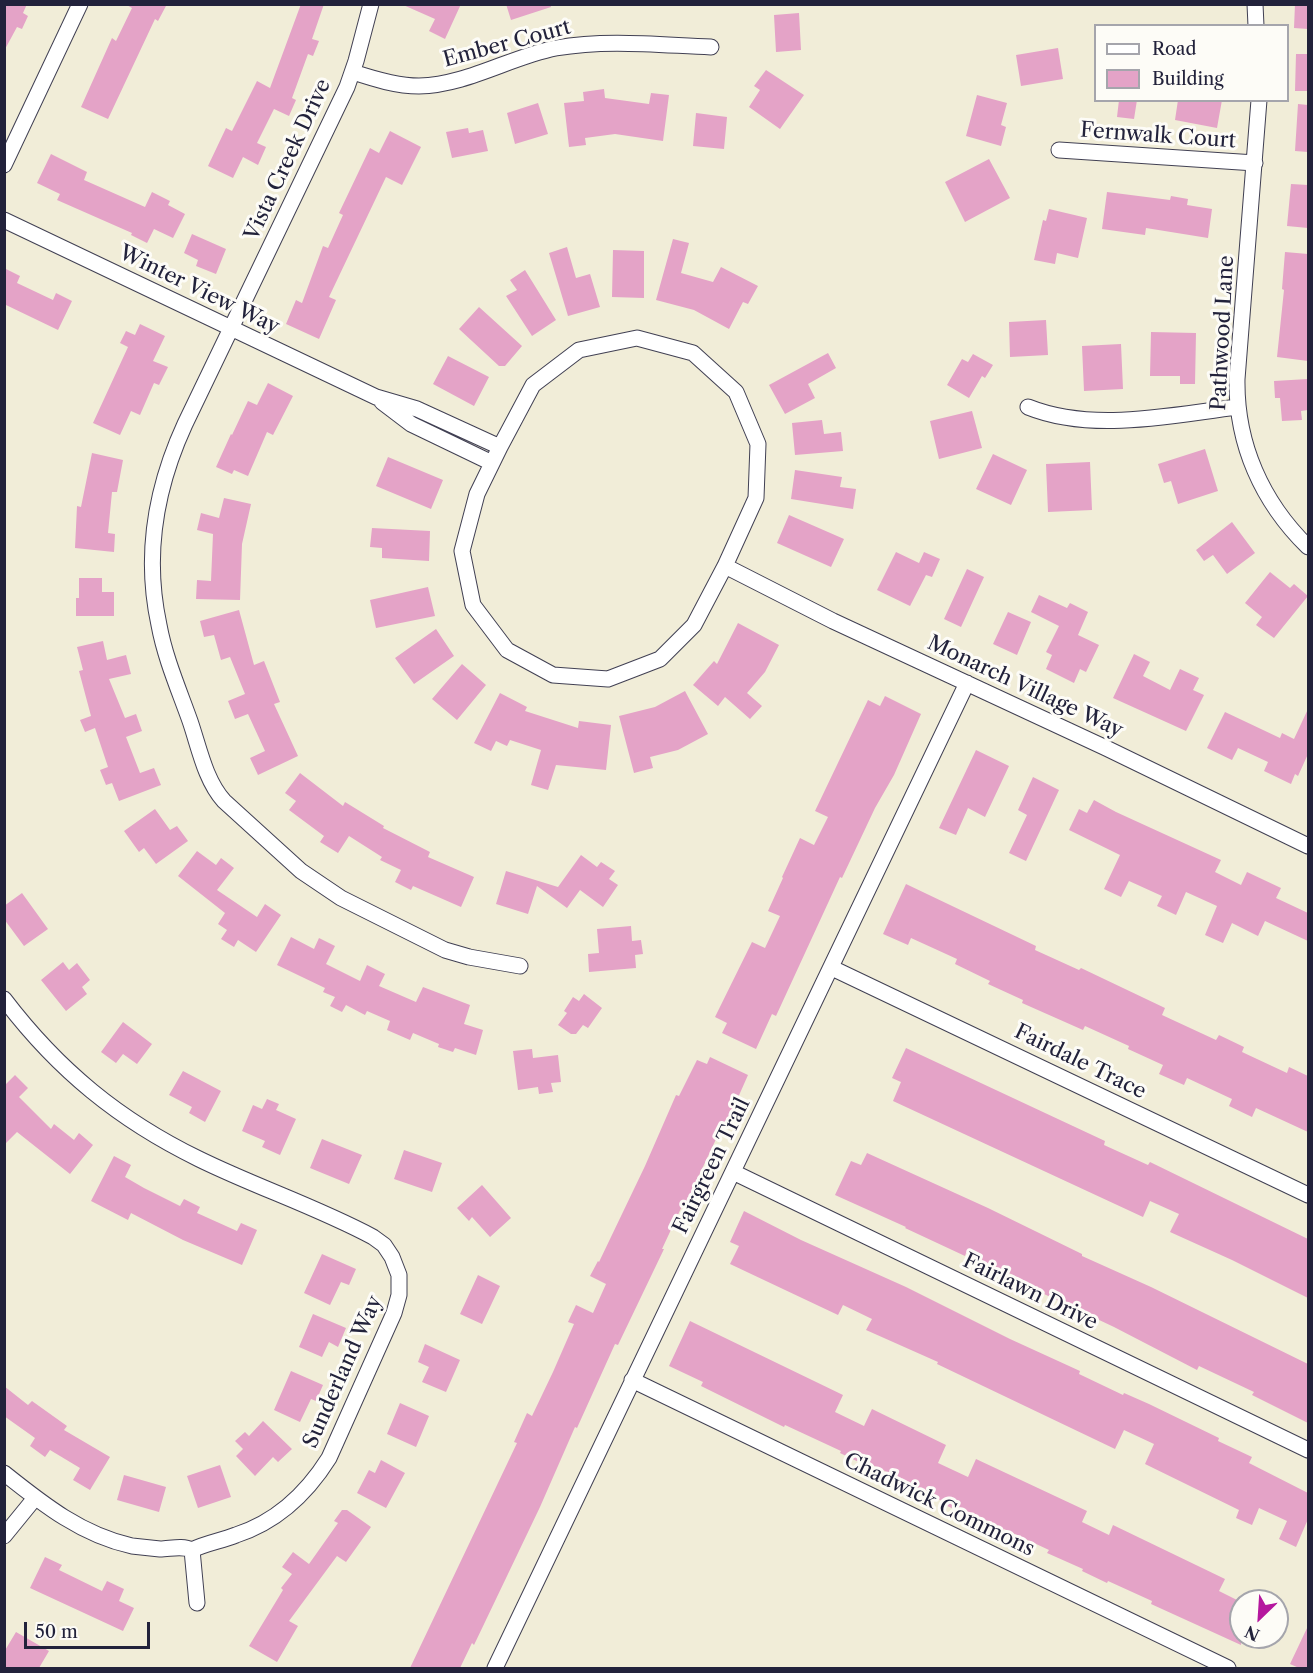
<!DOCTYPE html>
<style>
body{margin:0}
#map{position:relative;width:1313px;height:1673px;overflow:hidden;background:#f1edd8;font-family:"Libre Caslon Text",serif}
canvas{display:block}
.frame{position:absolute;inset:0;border:6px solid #22223b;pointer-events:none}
.legend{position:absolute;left:1094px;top:24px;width:195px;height:78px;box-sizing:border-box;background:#fdfcf7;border:2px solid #a5a5ac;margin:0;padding:8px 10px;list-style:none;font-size:18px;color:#22223b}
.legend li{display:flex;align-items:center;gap:12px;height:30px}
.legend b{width:30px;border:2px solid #a5a5ac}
.north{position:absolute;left:1229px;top:1589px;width:60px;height:60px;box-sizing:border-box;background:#fdfcf7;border:2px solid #a5a5ac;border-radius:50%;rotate:205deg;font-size:16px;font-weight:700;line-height:24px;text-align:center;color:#22223b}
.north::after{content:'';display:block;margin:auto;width:21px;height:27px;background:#b5179e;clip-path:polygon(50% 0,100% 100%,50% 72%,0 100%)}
.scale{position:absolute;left:24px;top:1622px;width:126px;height:27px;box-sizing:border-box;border:3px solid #22223b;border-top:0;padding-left:8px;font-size:18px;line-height:21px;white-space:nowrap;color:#22223b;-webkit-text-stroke:4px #fdfcf7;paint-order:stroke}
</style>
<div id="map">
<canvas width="1313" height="1673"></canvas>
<div class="frame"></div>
<ul class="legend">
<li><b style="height:8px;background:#fff"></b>Road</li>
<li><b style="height:16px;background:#e4a3c7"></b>Building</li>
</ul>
<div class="north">N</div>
<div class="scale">50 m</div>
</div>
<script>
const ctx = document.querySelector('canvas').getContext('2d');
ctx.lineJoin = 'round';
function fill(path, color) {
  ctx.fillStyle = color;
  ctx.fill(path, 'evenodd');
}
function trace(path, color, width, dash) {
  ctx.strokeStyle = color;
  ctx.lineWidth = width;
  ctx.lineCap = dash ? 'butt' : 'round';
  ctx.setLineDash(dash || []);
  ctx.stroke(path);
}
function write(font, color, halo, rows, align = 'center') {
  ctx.font = font + ' "Libre Caslon Text",serif';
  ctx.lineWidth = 6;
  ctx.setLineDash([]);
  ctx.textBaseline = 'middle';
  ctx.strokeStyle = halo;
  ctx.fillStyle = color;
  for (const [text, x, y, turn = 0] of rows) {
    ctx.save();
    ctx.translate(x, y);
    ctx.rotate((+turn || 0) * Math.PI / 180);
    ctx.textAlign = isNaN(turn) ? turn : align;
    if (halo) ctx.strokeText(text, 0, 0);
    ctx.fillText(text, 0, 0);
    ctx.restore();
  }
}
fill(new Path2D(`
 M4 4H27L23 13 28 16 22 29 17 27 4 51Z
 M125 4H167L158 21 155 19 108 119 81 107 112 38 116 41 132 8Z
 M301 4H324L312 39 319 41 313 56 308 54 292 98 296 100 289 116 274 109 257 143 266 147 258 165 243 157 233 178 208 166 226 128 232 131 257 81 270 88Z
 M401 4H461L445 39 429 31 435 19Z
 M506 4H550L551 7 511 20Z
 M1295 4H1308V29L1294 28Z
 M799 13 801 50 776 52 774 15Z
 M1058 48 1063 79 1021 86 1016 55Z
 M1296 54H1308V91H1295Z
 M766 70 804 95 780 129 749 107 760 90 754 86Z
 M604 89 605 98 649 104 651 93 669 95 663 141 615 134 585 138 586 145 569 147 564 103 584 101 583 92Z
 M977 95 1007 103 1001 125 1006 127 1001 146 966 136Z
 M1119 100H1137L1134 119 1117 117Z
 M1178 100H1222L1217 128 1175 120Z
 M538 103 548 134 515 144 507 113Z
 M1298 104 1308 105V152L1295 151Z
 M696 113 727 117 724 149 693 146Z
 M468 128 469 133 483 130 488 151 452 158 446 132Z
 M390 131 421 147 402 185 386 177 329 297 336 300 319 339 286 324 296 300 302 303 323 246 328 248 343 215 339 213 370 148 379 153Z
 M51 154 87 172 84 180 145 207 152 192 170 201 168 205 185 214 173 238 154 229 147 243 131 235 132 233 57 200 60 194 37 183Z
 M989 159 1010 198 965 222 945 182Z
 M1291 184 1308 185V228L1287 226Z
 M1107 192 1170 200 1171 196 1188 199 1187 205 1212 209 1208 238 1146 228 1145 235 1102 229Z
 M1049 209 1087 218 1078 258 1057 253 1055 264 1034 260 1043 220 1046 221Z
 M192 234 226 249 216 274 196 266 198 260 184 253Z
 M673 239 689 243 681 273 713 282 721 267 758 286 748 304 743 302 729 329 694 310 656 300Z
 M567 247 576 278 590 274 600 307 568 316 549 253Z
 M613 250 644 251V298L612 297Z
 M1285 252 1308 254V361L1277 357 1284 290 1282 289Z
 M4 268 20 276 17 283 53 300 56 293 72 301 58 330 6 305 4 308Z
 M525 270 556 320 532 336 506 296 517 290 510 280Z
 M479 307 522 346 505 366H499L459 329Z
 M1046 320 1048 355 1010 357 1009 322Z
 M140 324 165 336 153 361 168 367 159 385 154 383 140 415 131 411 120 435 93 423 128 347 120 343 126 331 135 335Z
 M1151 332 1196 333 1195 384H1180V376H1150Z
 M1121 344 1123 389 1084 391 1082 346Z
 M828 353 836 368 808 384 815 398 785 414 769 385Z
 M973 354 993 365 985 378 982 376 969 398 947 385 962 359 968 362Z
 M448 356 489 377 474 406 433 384Z
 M1308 379V410L1301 411 1302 420 1282 421 1280 398H1275L1274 381Z
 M268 383 293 396 273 435 267 432 248 476 234 470 232 474 216 467 231 434 232 435 248 401 257 405Z
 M972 411 982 448 939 459 930 421Z
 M822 420 824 434 841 432 843 451 795 455 792 423Z
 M1205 449 1218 491 1178 504 1171 481 1164 483 1158 464Z
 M92 453 123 460 117 492H112L108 533 115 534 114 552 75 548 77 506 81 507Z
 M993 454 1027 470 1011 505 976 489Z
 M388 457 443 480 431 509 376 486Z
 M1090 462 1092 510 1048 512 1046 464Z
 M795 470 842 477 840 487 856 489 853 509 791 499Z
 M224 498 251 504 242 544 240 600 196 599 197 580 211 581 213 534 197 530 201 513 219 518Z
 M789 515 844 539 831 567 777 543Z
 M1232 522 1255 553 1227 574 1213 555 1204 561 1196 550Z
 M372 528 430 531 429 561 382 558V548L370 547Z
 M896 552 919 563 924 552 940 559 932 577 926 575 910 606 877 590Z
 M967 569 984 577 961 627 944 619Z
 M1270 572 1290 588 1294 584 1308 596 1274 638 1256 625 1262 617 1245 603Z
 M79 578H102V592H114V616H76V598H79Z
 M428 587 435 616 376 628 370 600Z
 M1039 595 1067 608 1070 603 1088 612 1078 635 1099 645 1086 672 1080 669 1074 683 1046 669 1052 655 1046 652 1059 626 1031 612Z
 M239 610 254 665 264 661 280 702 274 704 298 756 258 775 250 758 265 751 248 714 235 719 228 701 245 694 230 657 221 660 214 635 204 637 200 621Z
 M1008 612 1031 622 1017 655 993 644Z
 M738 623 779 645 765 672 747 693 762 706 750 719 725 697 718 706 693 685 714 661 717 664Z
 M436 629 454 656 414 684 395 658Z
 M103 641 107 660 126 655 131 674 109 679 125 718 136 714 142 731 126 737 140 773 154 768 161 785 119 801 112 783 106 785 100 770 108 767 95 728 85 732 80 720 91 716 79 671 83 670 77 647Z
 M1134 654 1150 662 1143 676 1170 690 1180 669 1199 678 1193 690 1204 695 1186 731 1113 698Z
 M462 664 486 685 457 720 432 699Z
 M685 691 708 734 678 750 650 757 653 768 634 773 619 716 655 707Z
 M500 693 527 707 525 711 578 728 579 721 611 725 606 770 556 765 548 790 531 785 541 750 510 740 507 746 496 741 491 751 474 743Z
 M885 696 921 714 894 775 875 808 842 878 840 877 776 1016 772 1014 756 1049 722 1033 727 1023 715 1017 752 942 765 948 780 916 768 911 783 878 782 877 800 838 814 845 828 817 815 811 868 700 880 706Z
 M1308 709V754L1298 776 1295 774 1291 784 1264 771 1268 762 1238 748 1232 760 1207 748 1225 712 1280 738 1282 733 1294 739Z
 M976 750 1009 766 985 817 968 808 956 835 939 828Z
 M300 773 343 806 345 802 384 826 383 828 430 852 428 857 474 877 461 907 413 886 411 890 395 882 401 870 380 860 382 857 349 836 338 853 320 842 324 836 289 810 296 801 285 793Z
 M1033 777 1059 790 1026 861 1009 853 1027 815 1018 810Z
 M1094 800 1116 812 1221 860 1215 872 1241 885 1247 872 1281 888 1276 898 1308 913V941L1265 921 1258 936 1232 923 1223 943 1205 935 1217 906 1186 892 1176 915 1157 906 1162 896 1129 881 1121 897 1104 889 1120 855 1069 830 1079 809 1087 813Z
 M155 809 170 830 177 826 188 841 156 864 144 848 139 852 124 831Z
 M197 851 216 865 221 858 234 868 217 890 257 917 265 904 281 915 256 952 238 940 234 947 221 939 227 930 218 924 225 913 178 876Z
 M581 855 597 867 601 862 615 871 609 879 618 885 603 907 580 890 567 908 537 886 528 914 496 904 506 871 558 887Z
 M906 884 1036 946 1035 950 1079 970 1081 968 1165 1008 1162 1015 1216 1040 1219 1035 1244 1047 1242 1052 1287 1073 1289 1067 1308 1076V1132L1256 1108 1252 1117 1229 1106 1232 1099 1187 1078 1184 1085 1159 1074 1163 1065 1128 1049 1129 1046 1085 1026 1083 1030 1022 1003 1023 1000 988 984 990 981 955 964 957 959 911 938 908 945 883 934Z
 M22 893 48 929 24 946 4 919V906Z
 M631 926 632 941 641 940 643 954 635 955 636 968 589 972 588 954 599 953 597 929Z
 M291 937 314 949 319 938 335 946 326 964 360 981 367 965 385 974 379 986 416 1002 423 987 470 1005 464 1024 483 1030 476 1055 455 1048 453 1052 438 1047 439 1044 413 1033 410 1040 387 1030 390 1021 367 1011 365 1015 346 1005 342 1012 330 1006 335 997 323 992 325 988 277 965Z
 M63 962 69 970 77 963 90 980 82 987 87 994 66 1011 41 980Z
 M584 994 602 1008 588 1028 583 1025 576 1034H571L558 1025 567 1013 564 1011 573 997 579 1001Z
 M123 1022 152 1044 137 1064 123 1054 116 1063 101 1052Z
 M906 1048 1105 1141 1104 1145 1148 1165 1150 1162 1308 1239V1298L1232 1260 1170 1232 1179 1214 1150 1201 1143 1217 893 1101 901 1082 892 1078Z
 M532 1049 533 1058 558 1055 561 1082 551 1083 553 1092 539 1094 538 1087 518 1090 513 1051Z
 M710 1057 748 1075 721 1136 718 1135 685 1205 683 1204 662 1249H664L618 1345 615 1344 577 1428 575 1427 540 1507 474 1645 472 1643 460 1668H410L517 1443 514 1442 527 1413 532 1416 553 1372 574 1324 568 1322 576 1305 593 1313 606 1284 590 1276 598 1261 599 1262 645 1166 676 1095 679 1096 697 1060 707 1064Z
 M183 1071 221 1091 205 1122 189 1113 192 1107 169 1095Z
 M15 1075 28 1088 19 1097 51 1129 54 1124 74 1140 79 1133 93 1145 70 1174 17 1132 4 1145V1083L6 1084Z
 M267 1099 279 1104 276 1110 296 1119 280 1155 262 1147 265 1141 242 1131 253 1105 262 1109Z
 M322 1139 362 1155 349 1184 310 1168Z
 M404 1150 442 1163 432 1192 394 1179Z
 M867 1153 988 1208 1082 1254V1256L1151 1287 1308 1364V1423L1252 1395 1254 1392 1199 1366 1197 1370 1114 1327 1044 1294 1045 1292 1011 1274 966 1253 965 1256 905 1228 906 1227 835 1195 851 1161 861 1165Z
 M114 1156 131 1165 125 1177 144 1188 180 1206 184 1199 200 1207 197 1213 237 1231 241 1223 257 1230 242 1265 183 1240 131 1213 128 1220 91 1201Z
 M482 1185 511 1218 490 1237 472 1217 469 1221 457 1208Z
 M744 1211 801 1240 906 1287 1010 1339 1080 1371 1079 1374 1123 1395 1124 1393 1149 1404 1219 1438 1218 1441 1252 1457 1249 1463 1308 1493V1519L1296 1547 1279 1539 1287 1521 1259 1508 1252 1525 1236 1518 1239 1510 1145 1464 1154 1444 1124 1430 1115 1449 937 1364 938 1362 866 1330 872 1319 843 1305 838 1315 730 1264 739 1246 730 1242Z
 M322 1254 356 1269 349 1285 341 1282 330 1305 304 1293Z
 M478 1275 500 1286 482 1324 460 1314Z
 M313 1314 346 1328 338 1347 329 1342 322 1357 299 1347Z
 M690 1321 843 1395 835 1412 864 1426 872 1409 946 1445 938 1463 968 1477 976 1459 1087 1511 1082 1522 1109 1535 1113 1525 1225 1579 1219 1591 1241 1602V1645L1151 1604 1152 1601 1108 1581 1107 1583 1082 1571 1083 1569 1047 1553 1049 1550 1004 1529 1003 1532 943 1504 944 1502 909 1485 910 1483 866 1462 865 1465 840 1453 841 1451 785 1425 784 1427 701 1386 703 1382 669 1366Z
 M425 1344 460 1360 446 1392 422 1382 429 1367 418 1362Z
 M291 1371 323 1385 316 1401 311 1399 300 1422 274 1410Z
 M4 1386 28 1405 32 1401 67 1426 64 1430 110 1457 90 1490 73 1480 80 1468 50 1450 45 1457 30 1446 35 1438 4 1416Z
 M400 1403 429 1416 416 1447 387 1434Z
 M263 1421 292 1449 278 1462 273 1457 255 1476 236 1456 243 1449 235 1441 245 1432 249 1436Z
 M381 1460 405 1473 386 1508 357 1493 369 1470 375 1473Z
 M220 1465 231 1497 198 1508 187 1476Z
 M124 1475 166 1487 159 1512 117 1500Z
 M342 1510H347L371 1527 346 1562 337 1556 289 1621 298 1626 277 1662 249 1646 283 1590 281 1588 292 1574 282 1567 293 1552 309 1564 338 1523 334 1521Z
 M45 1557 62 1565 59 1570 102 1591 107 1581 124 1589 119 1601 134 1608 123 1631 30 1588Z
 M1308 1626V1668H1299L1290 1664Z
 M16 1632 49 1651 39 1668H4V1652Z`), '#e4a3c7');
const minor = new Path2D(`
 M371 4 356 61 347 87 185 424C156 487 144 556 159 625 165 658 179 690 190 721 199 747 205 780 224 801L301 871 341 898 445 950 469 957 520 966
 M1255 4 1256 26
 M353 72C374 79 397 86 419 86 467 85 510 57 556 48 607 39 659 45 711 47
 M1259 100 1237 379C1236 444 1262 502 1308 547
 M1059 150 1255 163
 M4 165 80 4
 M4 220 376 397 417 409 500 447
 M637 338 693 353 736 392 758 444 756 498 725 566 694 625 660 659 608 679 553 675 507 650 473 605 462 551 477 494 500 447 533 385 579 350Z
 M382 402 411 424 492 463
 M1028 407C1093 433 1170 415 1238 407
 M725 566 833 621 1106 748 1308 846
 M832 968 1308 1195
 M4 999C58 1070 119 1120 199 1159 256 1187 317 1207 373 1237L384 1245 392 1257 399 1275V1295L394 1313 329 1458C307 1493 276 1522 236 1535 221 1541 206 1543 192 1550 182 1545 170 1549 160 1549 151 1548 141 1547 132 1546 82 1535 44 1505 4 1473
 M733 1172 1308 1450
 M632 1380 1228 1668
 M4 1536 35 1498
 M192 1550 197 1603
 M495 1668C650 1339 810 1012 967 683`);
trace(minor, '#414053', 17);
trace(minor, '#fff', 15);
write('21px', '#22223b', '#fdfcf7', [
 ["Ember Court",507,44,-15],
 ["Fernwalk Court",1158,136,4],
 ["Vista Creek Drive",288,160,-65],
 ["Winter View Way",199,290,26],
 ["Pathwood Lane",1223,333,-87],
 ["Monarch Village Way",1025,687,25],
 ["Fairdale Trace",1080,1062,26],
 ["Fairgreen Trail",712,1166,-64],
 ["Fairlawn Drive",1030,1292,26],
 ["Sunderland Way",343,1372,-66],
 ["Chadwick Commons",939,1505,26]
]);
</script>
